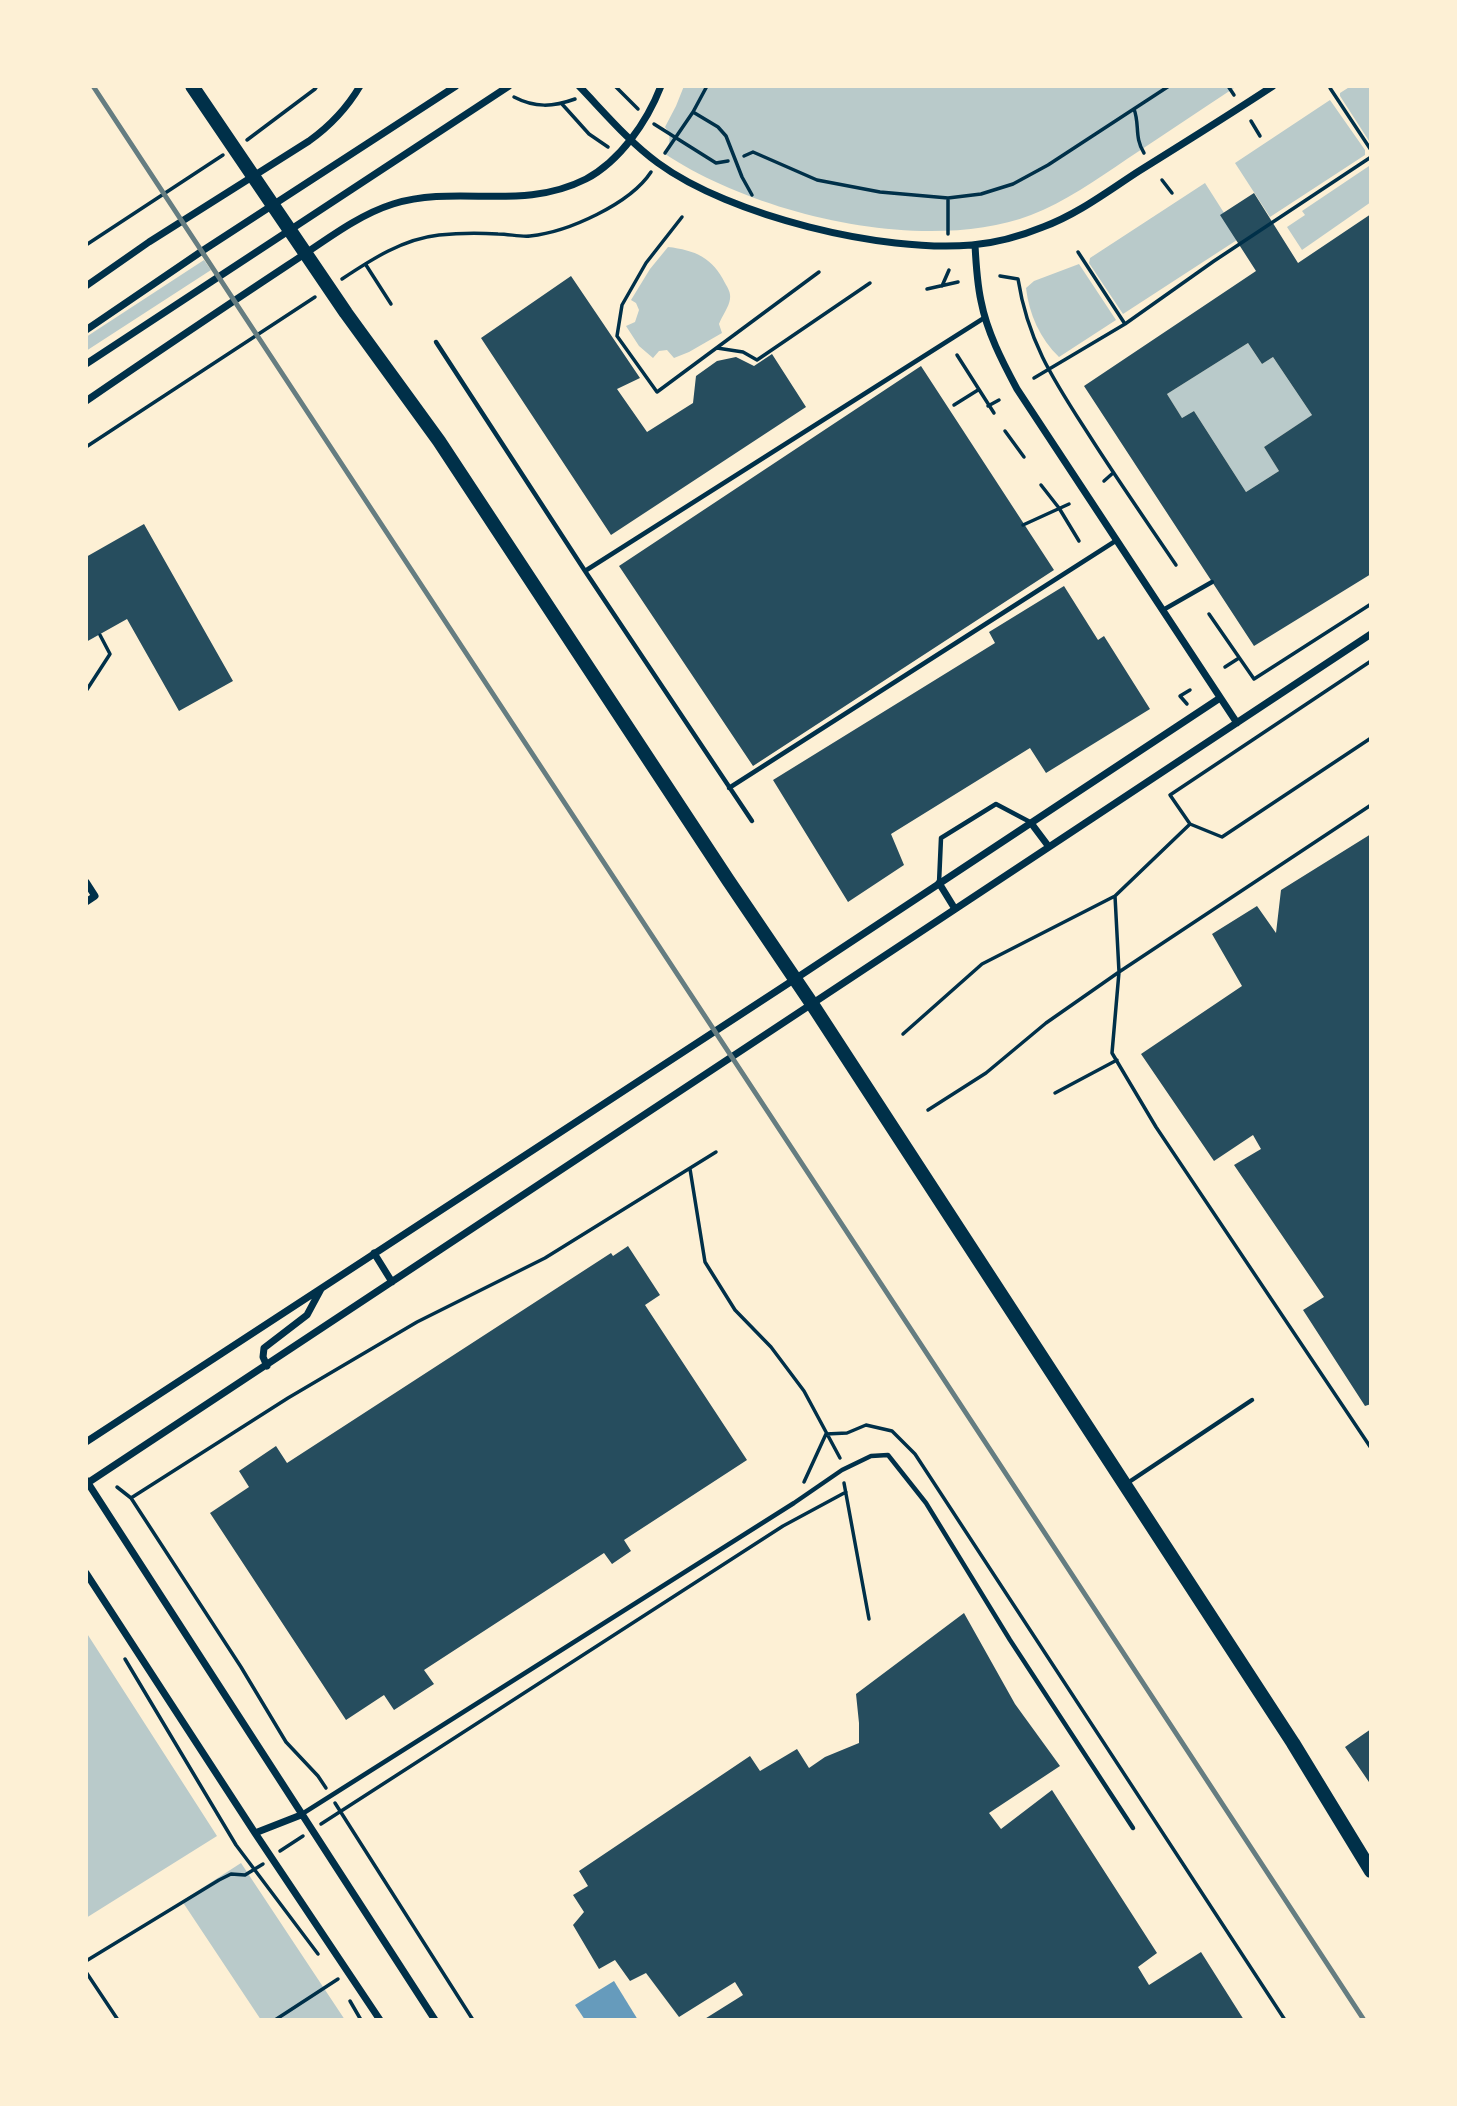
<!DOCTYPE html>
<style>
body{margin:0}
#map{position:relative;width:1457px;height:2106px;overflow:hidden;background:#fdf0d5;font-family:"Roboto Condensed",sans-serif}
canvas{display:block}
.frame{position:absolute;inset:0;border:88px solid #fdf0d5;pointer-events:none}
</style>
<div id="map">
<canvas width="1457" height="2106"></canvas>
<div class="frame"></div>
</div>
<script>
const ctx = document.querySelector('canvas').getContext('2d');
ctx.lineJoin = 'round';
function fill(path, color) {
  ctx.fillStyle = color;
  ctx.fill(path, 'evenodd');
}
function trace(path, color, width, dash) {
  ctx.strokeStyle = color;
  ctx.lineWidth = width;
  ctx.lineCap = dash ? 'butt' : 'round';
  ctx.setLineDash(dash || []);
  ctx.stroke(path);
}
fill(new Path2D(`
 M684 86H1237C1200 110 1164 135 1127 159 1096 180 1065 202 1031 215 925 255 757 215 665 154 670 144 672 136 665 127L676 106Z
 M1351 86H1371V144L1340 96V93Z
 M1330 100 1365 150V155L1270 217 1235 163Z
 M1369 166H1371V202L1302 250 1287 227 1305 215 1302 211Z
 M1205 183 1240 238 1123 314 1089 263 1090 258Z
 M668 247C695 250 713 258 725 283 728 288 731 293 730 299 729 307 722 316 719 324L722 333 689 352 674 358 667 350 659 351 653 358 639 346 626 326 635 322 639 310 636 303 631 300 650 269Z
 M204 260 211 270 86 351V337Z
 M1079 264 1116 320 1059 357C1040 339 1029 314 1026 288L1034 281Z
 M1248 343 1262 364 1273 357 1312 415 1264 447 1279 471 1246 492 1194 411 1182 418 1167 394Z
 M86 1632 217 1836 86 1918Z
 M241 1863 345 2020H261L182 1901Z`), '#b9caca');
fill(new Path2D(`
 M614 1981 638 2020H585L575 2005Z`), '#669bbc');
fill(new Path2D(`
 M1254 193 1298 263 1371 214V574L1254 646 1084 386 1256 271 1220 215ZM1248 343 1262 364 1273 357 1312 415 1264 447 1279 471 1246 492 1194 411 1182 418 1167 394Z
 M571 276 640 378 617 389 647 432 693 403 696 376 717 361 736 357 754 366 772 354 806 407 611 535 481 338Z
 M921 366 1054 570 753 766 619 566Z
 M144 524 233 681 179 711 127 619 86 642V557Z
 M1064 586 1098 640 1104 636 1150 709 1046 773 1030 748 891 834 904 865 848 902 773 780 995 643 989 632Z
 M1371 834V1404L1365 1406 1303 1310 1324 1297 1234 1165 1261 1149 1253 1135 1214 1161 1141 1054 1242 986 1212 934 1257 906 1276 933 1281 890Z
 M628 1246 660 1295 645 1305 747 1460 624 1540 631 1551 612 1564 604 1553 424 1670 434 1684 394 1710 384 1695 346 1720 210 1513 249 1487 239 1471 276 1446 287 1463 611 1253 613 1256Z
 M964 1613 1015 1704 1060 1766 989 1813 1001 1829 1052 1790 1157 1953 1138 1967 1149 1985 1201 1952 1244 2020H703L743 1995 735 1982 679 2017 646 1973 630 1981 615 1960 599 1969 573 1925 584 1912 573 1895 588 1886 579 1871 750 1756 760 1771 797 1749 809 1768 825 1757 859 1743V1723L856 1694Z
 M1371 1729V1785L1345 1747Z`), '#264d5e');
trace(new Path2D(`
 M615 86 638 109
 M1228 86 1234 95
 M1330 88 1371 150
 M514 97C535 108 553 107 575 99
 M562 104 589 134 608 147
 M1134 109C1140 125 1134 137 1144 153
 M693 112 718 127 726 136 742 177 752 195
 M1251 121 1260 136
 M654 124 716 163 728 161
 M247 140 315 89 317 86
 M665 153 693 112 707 86
 M744 156 753 152 817 180 880 192 948 198 981 194 1013 184 1048 165 1169 86
 M1162 180 1172 193
 M948 198V234
 M682 217 646 263 622 305 617 336 657 392 819 272
 M86 245 223 155
 M1078 252 1125 324
 M366 265 391 304
 M1000 276 1018 279C1028 343 1055 382 1089 435 1117 479 1147 522 1176 565
 M342 279C372 259 403 239 439 235 459 233 479 233 498 234 509 234 520 237 530 236 568 232 630 204 651 172
 M942 286 949 270
 M927 289 958 282
 M717 348 743 352 757 360 870 283
 M957 355 994 413
 M1034 378 1125 324 1214 261 1371 157
 M954 405 978 390
 M988 406 999 400
 M1005 431 1024 457
 M86 447 315 297
 M1104 481 1113 473
 M1041 485 1059 508 1079 541
 M1023 525 1069 504
 M1209 614 1254 679 1371 604
 M1371 661 1170 795 1190 824 1222 837 1371 738
 M1225 667 1239 658
 M86 691 110 654 100 635
 M1187 704 1180 696 1190 690
 M1115 896 1119 972 1112 1053 1156 1127 1371 1448
 M903 1034 982 964 1115 896 1189 825
 M1055 1093 1117 1060
 M928 1110 986 1073 1046 1023 1119 972 1371 805
 M690 1169 705 1262 735 1310 771 1347 804 1391 840 1458
 M804 1482 826 1434 847 1433 866 1425 892 1431 915 1454 1285 2020
 M844 1483 869 1619
 M117 1487 131 1498 241 1667 286 1742 318 1776 326 1788
 M131 1498 288 1398 417 1322 545 1258 716 1152
 M125 1659 236 1845 318 1954
 M335 1803 473 2020
 M321 1824 783 1526 846 1492
 M280 1851 303 1836
 M86 1961 219 1880 231 1874 245 1875 263 1864
 M86 1972 118 2020
 M350 2001 361 2020
 M275 2020 338 1979`), '#003049', 3.5);
trace(new Path2D(`
 M436 342 585 571 752 821
 M585 571 984 318
 M1163 610 1212 582
 M729 788 1117 540
 M939 883 941 838 996 804 1030 822
 M1126 1484 1252 1400
 M302 1814 794 1503 842 1470 871 1456 888 1455 926 1503 1010 1640 1133 1828`), '#003049', 4.5);
trace(new Path2D(`
 M579 86C604 112 629 142 658 163 730 216 883 253 972 245 995 243 1021 236 1043 227 1078 214 1108 191 1139 171 1184 143 1229 115 1273 86
 M975 245C976 264 977 283 981 301 987 332 1002 361 1017 389L1237 723
 M86 286 149 242 309 141C330 126 347 108 360 86
 M86 330 202 251 456 86
 M86 364 509 86
 M86 401C153 355 220 310 288 265 321 244 355 216 393 204 459 184 521 212 586 179 620 161 647 122 661 86
 M1031 823 1049 847
 M86 882 95 896 86 902
 M939 883 955 909
 M374 1253 392 1282
 M267 1366 263 1357 264 1348 307 1315 321 1289
 M86 1442 795 979 1220 698
 M86 1480 435 2020
 M86 1484 1371 634
 M86 1573 255 1833 380 2020
 M255 1833 301 1815`), '#003049', 7);
trace(new Path2D(`
 M192 86 346 313 439 441 728 880 812 1004 1293 1743 1371 1871`), '#003049', 14);
trace(new Path2D(`
 M93 86 991 1451 1364 2020`), '#657d81', 5);
</script>
